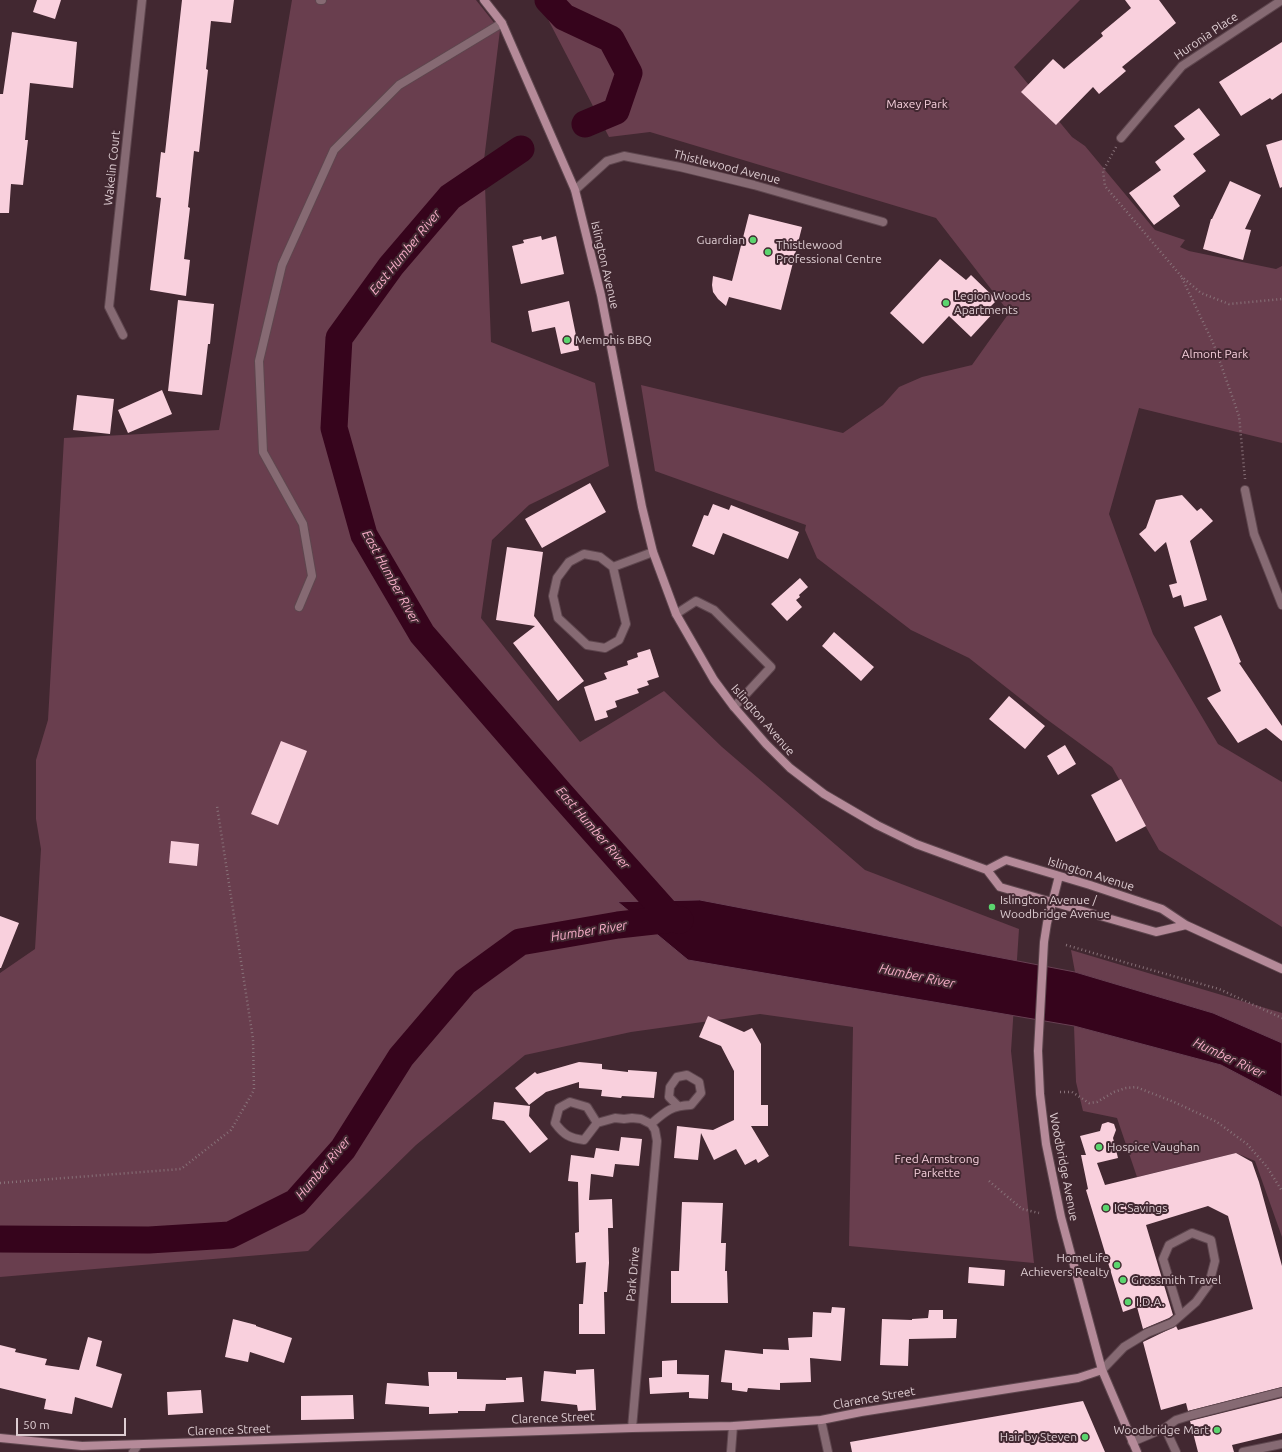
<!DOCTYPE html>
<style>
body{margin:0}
#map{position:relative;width:1282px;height:1452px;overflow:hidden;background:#422831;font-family:Ubuntu,sans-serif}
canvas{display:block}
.scale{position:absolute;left:16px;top:1418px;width:110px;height:18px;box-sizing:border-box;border:2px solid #decdd2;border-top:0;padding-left:5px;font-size:12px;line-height:14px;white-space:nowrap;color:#decdd2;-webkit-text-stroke:3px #422831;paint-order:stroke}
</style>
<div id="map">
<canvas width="1282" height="1452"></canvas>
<div class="scale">50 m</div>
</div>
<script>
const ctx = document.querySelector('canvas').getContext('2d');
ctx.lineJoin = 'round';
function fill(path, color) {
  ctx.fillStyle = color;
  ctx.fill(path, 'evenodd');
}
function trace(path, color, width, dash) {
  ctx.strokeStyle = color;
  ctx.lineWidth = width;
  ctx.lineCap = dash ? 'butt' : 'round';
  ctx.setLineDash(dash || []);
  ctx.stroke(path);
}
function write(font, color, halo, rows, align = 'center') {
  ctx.font = font + ' Ubuntu,sans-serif';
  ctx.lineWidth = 4;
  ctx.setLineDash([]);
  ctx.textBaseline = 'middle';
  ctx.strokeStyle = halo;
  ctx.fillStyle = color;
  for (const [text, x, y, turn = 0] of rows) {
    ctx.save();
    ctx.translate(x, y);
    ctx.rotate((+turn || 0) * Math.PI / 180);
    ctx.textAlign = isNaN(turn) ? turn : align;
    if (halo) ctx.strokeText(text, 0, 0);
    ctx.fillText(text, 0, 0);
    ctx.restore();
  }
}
fill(new Path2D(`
 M292 0H476L500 30 484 160 491 342 595 383 609 466 529 505 492 540 481 618 580 742 664 691 722 747 865 870 1019 929 1011 1051 1034 1263 849 1246 853 1027 760 1014 631 1032 525 1055 416 1145 308 1251 0 1277V973L35 949 41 849 36 819V760L48 720 64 438 219 430Z
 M538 0H1080L1014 67 1072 137 1085 146 1155 230 1185 240 1180 247 1189 251 1276 269 1282 266V443L1139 408 1109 514 1153 634 1218 744 1282 782V927L1159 850 1112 767 1045 718 969 658 911 630 817 558 805 530 806 525 655 471 641 385 843 433 883 405 899 387 922 377 972 365 1009 313 1008 311 936 218 650 132 609 137Z
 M1071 950 1282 1013V1043L1213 1013 1075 972Z
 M1074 1026 1221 1065 1282 1097V1237L1255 1161 1236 1153 1137 1177 1117 1118 1083 1111 1076 1082Z`), '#693e4e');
const water = new Path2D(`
 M700 900 1075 972 1213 1013 1282 1043V1097L1221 1065 1074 1026 688 960 618 902Z`);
fill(water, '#36041c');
trace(water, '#684053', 1);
trace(new Path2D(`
 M548 0 564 17 611 39 629 73 616 111 585 124
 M521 149 450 197 391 266 339 338 334 428 364 535 422 634 560 793 672 919
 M0 1239 149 1240 230 1235 296 1202 343 1149 401 1057 465 982 520 942 618 925 672 919 680 920`), '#36041c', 27);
fill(new Path2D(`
 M37 0H61L55 19 33 12Z
 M182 0H234L231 23 211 21 206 69 208 70 199 152 194 151 188 207 190 208 184 259 190 260 186 296 150 290 161 198 156 197 161 152 165 153Z
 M1125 0H1159L1176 23 1122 67 1126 71 1099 94 1093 87 1056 125 1021 92 1053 59 1064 69 1103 36 1101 33 1131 8Z
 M12 32 77 42 73 88 30 83 25 140H28L23 185 11 184 9 213H0V94H3Z
 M1282 42V93L1272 100 1270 98 1241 116 1219 82Z
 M1199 108 1220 135 1193 154 1206 171 1173 196 1180 206 1154 225 1129 193 1161 170 1155 162 1185 139 1174 126Z
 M1282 140V187L1280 188 1266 145Z
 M1230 181 1261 195 1245 229 1251 230 1243 260 1203 249 1211 219H1212Z
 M749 214 802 227 781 310 729 297 726 306 718 299 713 292 712 285 713 276 732 281Z
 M541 236 542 240 556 236 564 274 521 284 512 246 524 243 523 240Z
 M940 259 966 280 971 275 997 300 991 306 995 311 971 337 949 316 923 344 890 313Z
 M178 300 214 304 210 344H208L202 395 168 391Z
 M569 301 579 350 561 354 555 327 532 332 528 311Z
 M162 390 172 414 128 433 118 410Z
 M77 395 114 399 110 434 73 430Z
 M590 483 606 512 542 548 525 519Z
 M1182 495 1197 511 1201 508 1213 521 1190 541 1207 600 1184 607 1181 595 1173 598 1169 585 1177 583 1166 542 1155 552 1139 534 1146 528 1156 500Z
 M713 504 729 510 731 505 799 532 788 559 723 533 714 555 692 546 704 515 708 516Z
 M507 547 543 552 534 616 584 681 558 701 513 643 535 626 496 620Z
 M800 578 808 587 799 595 800 597 796 600 802 607 787 621 771 604Z
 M1221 615 1241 662 1239 663 1282 726V741L1266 728 1238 743 1207 698 1221 691 1194 627Z
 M834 632 874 667 861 681 822 646Z
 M650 649 659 677 647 681 649 685 637 689 639 693 615 701 617 707 606 711 608 717 595 721 584 687 607 679 604 673 628 665 627 661 638 657 637 653Z
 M1009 696 1045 726 1025 749 989 719Z
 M281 741 307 751 278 825 251 814Z
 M1065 745 1076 764 1058 775 1047 756Z
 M1121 779 1146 826 1116 842 1091 795Z
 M171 841 199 844 197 866 169 863Z
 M0 916 19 923 1 968H0Z
 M708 1016 744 1032 752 1028 761 1044V1105H768V1126H751L769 1156 758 1163 756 1159 745 1165 736 1149 714 1160 701 1133 698 1160 674 1158 677 1126 713 1130 734 1120V1071L721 1046 699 1037Z
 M579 1062 602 1064V1069L628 1072V1070L657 1072 654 1098 622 1096 621 1098 601 1096 602 1090 579 1088V1082L546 1092 529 1105 515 1088 535 1072 537 1074Z
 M494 1102 530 1106 529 1116 548 1139 530 1153 504 1121 492 1119Z
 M1108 1122 1114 1124 1116 1130 1113 1138 1118 1158 1097 1163 1105 1185 1236 1153 1252 1162 1259 1182 1282 1266V1387L1188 1411 1186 1403 1161 1410 1143 1342 1176 1326 1178 1330 1253 1309 1228 1216 1208 1206 1146 1225 1173 1315 1169 1318 1143 1329 1137 1307 1123 1312 1086 1190 1088 1189 1081 1155H1086L1080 1136 1100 1131 1102 1124Z
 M621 1137 642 1139 639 1166 615 1164 613 1177 591 1174 589 1200 612 1199 613 1228H608L609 1263 607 1292H604L605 1334H579V1304H583L586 1262 576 1263 575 1233 579 1232 578 1182 568 1181 571 1155 594 1158 596 1148 619 1151Z
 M682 1202 723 1203 721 1243H726L725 1271H727L728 1303H671V1271H679Z
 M969 1267 1005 1270 1004 1286 968 1283Z
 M832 1307 845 1308 841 1361 810 1358 811 1382 780 1383V1390L748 1388 747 1392 732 1390V1383L721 1382 725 1350 763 1354V1349L789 1350 788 1338 812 1337 813 1312 831 1313Z
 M929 1310H943V1319H957L956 1338 909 1339 908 1366 880 1365 882 1319 912 1320V1319L928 1318Z
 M233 1319 256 1325V1326L292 1338 284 1363 250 1352 248 1362 225 1357Z
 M88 1337 102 1341 96 1366 122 1374 112 1408 75 1397 72 1414 44 1409 46 1399 0 1388V1345L16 1349 15 1352 47 1359 45 1365 79 1370Z
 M677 1360V1374L709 1375 708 1399 689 1398V1392L650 1394 649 1378 662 1377V1361Z
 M594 1369 596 1410 578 1411 577 1405 541 1401 544 1371 576 1374V1370Z
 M428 1372H457V1379L506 1380V1378L522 1377 524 1402 486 1404 485 1411H458V1413L429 1414V1407L385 1404 387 1383 429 1386Z
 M201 1390 203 1413 168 1415 167 1392Z
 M353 1395 354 1419 301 1420V1396Z
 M1282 1398V1433L1232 1445 1234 1452H1198L1190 1421Z
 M1083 1401 1105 1452H852L850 1442Z`), '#f9d0dd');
const lane = new Path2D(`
 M320 0H322
 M299 607 312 576 303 524 263 452 259 361 282 265 334 150 399 85 502 23
 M676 614 696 601 714 610 771 667 734 707
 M1102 1370 1124 1347 1147 1333 1172 1323 1196 1302 1209 1284 1215 1261 1211 1240 1192 1233 1169 1245 1163 1259 1180 1315
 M1165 1428 1176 1420 1192 1415 1282 1392
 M1132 1442 1165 1428 1176 1452
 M1243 1452 1282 1444`);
const street = new Path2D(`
 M1121 138 1182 66 1282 0
 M575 190 607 161 624 156 680 167 754 185 883 222
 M123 335 109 307 142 0
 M1245 490 1254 534 1282 605
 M584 554 600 557 613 567 626 624 619 640 605 648 587 645 558 618 553 596 557 578 569 562Z
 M613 567 653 552
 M597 1123 584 1140C569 1138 564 1135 555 1123L559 1108 570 1102 587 1107 597 1123 615 1118 624 1119 632 1118 641 1119 651 1124 655 1130 657 1141 632 1428
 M651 1124C666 1111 671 1106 691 1105L701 1093 699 1082 687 1075 677 1077 670 1087 669 1097 678 1106
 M821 1420 828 1452
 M133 1452 138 1445
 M731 1452 733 1426`);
const secondary = new Path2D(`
 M484 0 502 23 575 190 601 295 642 507 653 552 676 614 714 680 734 707 766 744 790 768 824 794 877 825 916 844 987 870 1000 887 1156 932 1186 925
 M987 870 1006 860 1090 885 1162 909 1186 925 1282 969
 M1059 876 1047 923 1044 942 1038 1051 1040 1094 1046 1144 1061 1217 1102 1370 1137 1452
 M0 1438 82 1446 632 1428 733 1426 821 1420 861 1412 1078 1378 1102 1370`);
trace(lane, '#5e464e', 10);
trace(street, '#5e464e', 10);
trace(secondary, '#5e464e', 10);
trace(new Path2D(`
 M1116 147 1103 171 1105 186 1181 276 1201 293 1229 304 1282 299
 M1182 278 1214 345 1239 416 1245 479
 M1066 945 1134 965 1219 989 1282 1018
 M1060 1092H1072L1089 1103 1097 1102 1114 1092 1126 1088 1136 1087 1174 1102 1217 1122 1247 1144 1267 1167 1282 1191
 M989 1181 1022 1209 1039 1213
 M0 1183 181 1169 231 1130 254 1090 253 1039 217 806`), '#887279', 2.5, [1, 3]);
trace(lane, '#866a73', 8);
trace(street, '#866a73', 8);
trace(secondary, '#b58a99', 8);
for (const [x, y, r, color] of [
 [753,240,4,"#5bd56e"],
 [768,252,4,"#5bd56e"],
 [946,303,4,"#5bd56e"],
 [567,340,4,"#5bd56e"],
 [992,907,4,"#5bd56e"],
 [1099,1147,4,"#5bd56e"],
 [1106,1208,4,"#5bd56e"],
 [1117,1265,4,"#5bd56e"],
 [1123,1280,4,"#5bd56e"],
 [1128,1302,4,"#5bd56e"],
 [1217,1430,4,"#5bd56e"],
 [1085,1437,4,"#5bd56e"]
]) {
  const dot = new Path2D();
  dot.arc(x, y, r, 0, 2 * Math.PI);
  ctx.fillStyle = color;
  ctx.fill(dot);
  trace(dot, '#422831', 1.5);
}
write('12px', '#decdd2', '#422831', [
 ["Huronia Place",1206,36,-34],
 ["Thistlewood Avenue",727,167,14],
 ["Wakelin Court",112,168,-84],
 ["Islington Avenue",605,265,77],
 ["Islington Avenue",763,720,49],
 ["Islington Avenue",1091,874,17],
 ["Woodbridge Avenue",1064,1167,79],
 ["Park Drive",633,1274,-85],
 ["Clarence Street",874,1398,-10],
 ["Clarence Street",553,1418,-2],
 ["Clarence Street",229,1430,-2]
]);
write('12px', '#f4ceda', '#422831', [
 ["Maxey Park",917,104],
 ["Almont Park",1215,354],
 ["Fred Armstrong",937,1159],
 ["Parkette",937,1173]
]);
write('12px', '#decdd2', '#422831', [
 ["Guardian",745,240,"right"],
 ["Thistlewood",776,245],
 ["Professional Centre",776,259],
 ["Legion Woods",954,296],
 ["Apartments",954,310],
 ["Memphis BBQ",575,340],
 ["Islington Avenue /",1000,900],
 ["Woodbridge Avenue",1000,914],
 ["Hospice Vaughan",1107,1147],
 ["IC Savings",1114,1208],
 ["HomeLife",1109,1258,"right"],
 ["Achievers Realty",1109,1272,"right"],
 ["Grossmith Travel",1131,1280],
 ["I.D.A.",1136,1302],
 ["Woodbridge Mart",1209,1430,"right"],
 ["Hair by Steven",1077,1437,"right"]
], 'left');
write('italic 13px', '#f7aec8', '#422831', [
 ["East Humber River",405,252,-51],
 ["East Humber River",391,577,61],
 ["East Humber River",593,828,49],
 ["Humber River",589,931,-9],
 ["Humber River",917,976,12],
 ["Humber River",1229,1058,25],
 ["Humber River",323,1168,-50]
]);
</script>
